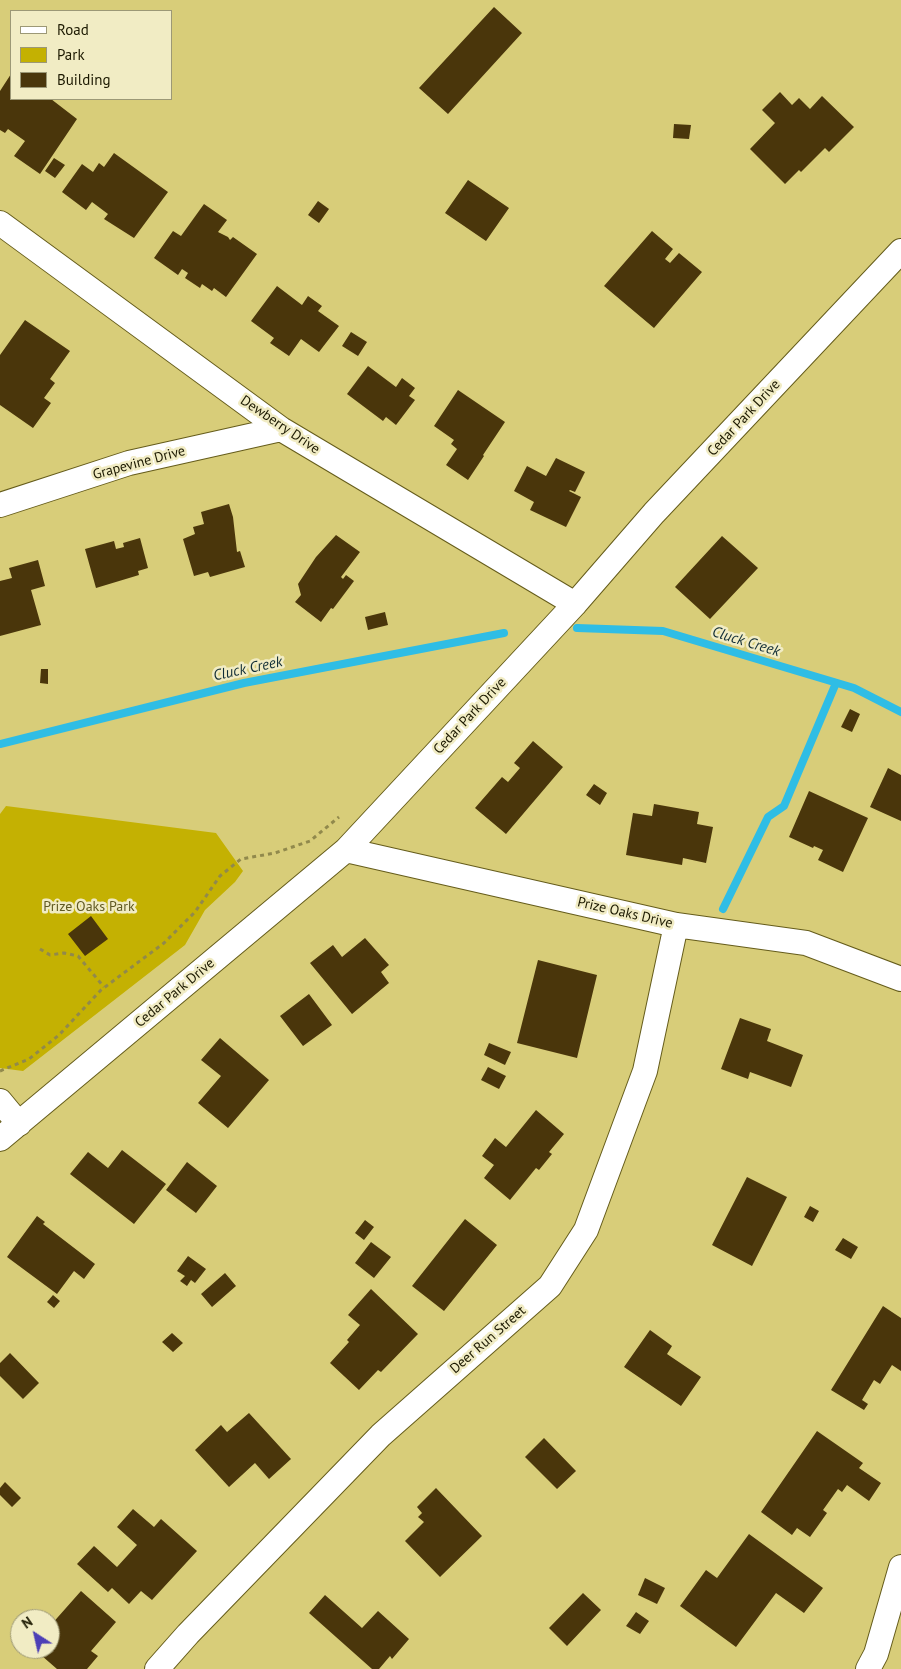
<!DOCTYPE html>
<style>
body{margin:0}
#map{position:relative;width:901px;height:1669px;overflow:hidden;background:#d8cd79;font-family:"PT Sans",sans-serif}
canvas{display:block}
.legend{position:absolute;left:10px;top:10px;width:162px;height:90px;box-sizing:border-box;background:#f1ecc4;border:1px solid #9c9876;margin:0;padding:6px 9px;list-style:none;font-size:15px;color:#1c1901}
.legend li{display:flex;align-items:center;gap:10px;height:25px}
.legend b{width:25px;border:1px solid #9c9876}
.north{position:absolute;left:10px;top:1609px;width:50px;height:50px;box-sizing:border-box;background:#f1ecc4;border:1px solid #9c9876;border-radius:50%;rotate:325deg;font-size:14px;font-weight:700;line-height:20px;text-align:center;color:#1c1901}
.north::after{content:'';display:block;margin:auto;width:18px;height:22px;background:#4d3fb6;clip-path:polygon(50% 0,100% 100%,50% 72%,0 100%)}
</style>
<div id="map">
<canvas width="901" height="1669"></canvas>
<ul class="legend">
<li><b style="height:6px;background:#fff"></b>Road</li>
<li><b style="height:14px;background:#c4b102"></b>Park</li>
<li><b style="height:14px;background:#4a360b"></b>Building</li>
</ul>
<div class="north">N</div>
</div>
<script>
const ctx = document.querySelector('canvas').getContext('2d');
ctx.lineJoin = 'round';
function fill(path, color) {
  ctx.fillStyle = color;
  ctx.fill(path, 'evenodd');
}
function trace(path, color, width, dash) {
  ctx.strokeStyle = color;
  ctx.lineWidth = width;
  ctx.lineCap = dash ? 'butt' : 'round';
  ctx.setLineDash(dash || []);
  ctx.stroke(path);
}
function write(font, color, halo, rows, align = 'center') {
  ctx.font = font + ' "PT Sans",sans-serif';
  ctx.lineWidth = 5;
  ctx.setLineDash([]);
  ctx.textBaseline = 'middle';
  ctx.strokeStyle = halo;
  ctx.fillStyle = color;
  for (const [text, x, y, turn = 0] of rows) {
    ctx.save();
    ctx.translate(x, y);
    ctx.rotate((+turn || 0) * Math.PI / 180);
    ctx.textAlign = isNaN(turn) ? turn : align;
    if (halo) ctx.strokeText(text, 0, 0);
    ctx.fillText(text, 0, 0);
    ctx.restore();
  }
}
fill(new Path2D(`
 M6 806 216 833 243 871 235 882 205 910 185 945 23 1071 0 1068V814Z`), '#c4b102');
trace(new Path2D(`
 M577 628 663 631 854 688 901 712
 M0 744 244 683 504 633
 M723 909 768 817 784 806 836 683`), '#2fbde5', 8);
fill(new Path2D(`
 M494 7 522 33 448 114 419 88Z
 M11 74V99H51L77 119 40 174 14 156 25 141 8 129 5 133 0 130V91Z
 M780 92 792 105 799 98 810 109 822 96 854 127 829 152 825 148 801 172 799 170 785 184 750 149 775 123 762 110Z
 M674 124 691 125 689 139 673 138Z
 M114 153 168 192 134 238 104 219 108 214 92 202 86 210 62 192 82 164 93 172 99 163 104 167Z
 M54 158 65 165 55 178 45 171Z
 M468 180 509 208 486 241 445 213Z
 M318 201 329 209 319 223 308 215Z
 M204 204 227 220 218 232 228 237 230 240 233 237 257 254 226 297 214 288 212 291 202 284 200 288 185 278 188 273 182 269 178 275 154 258 173 231 181 236Z
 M652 231 673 249 665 259 670 263 679 253 702 272 654 328 604 286Z
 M277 286 302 305 308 296 322 306 318 311 339 326 319 352 301 339 289 356 270 343 274 338 251 321Z
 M25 320 70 351 50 379 55 383 44 398 51 403 33 428 0 405V355Z
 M351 332 367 342 358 356 342 346Z
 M368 366 396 387 402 378 415 388 409 396 415 400 396 425 386 417 383 421 347 394Z
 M458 390 505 422 483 455 484 456 468 480 446 465 457 449 451 444 454 440 434 426Z
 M556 458 585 472 575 492 570 490 569 491 581 497 566 527 530 510 534 502 514 491 527 466 546 476Z
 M229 504 233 517 237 552 240 551 245 567 210 577 208 572 194 576 183 539 195 534 193 527 204 524 201 512Z
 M336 535 360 552 341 577 343 579 346 575 354 581 333 609 331 608 321 622 295 602 301 595 298 584 316 557Z
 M722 536 758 568 710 619 675 587Z
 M140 538 148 568 138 571 139 575 96 588 85 549 114 541 116 549 124 547 123 543Z
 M38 560 45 586 31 590 41 625 0 636V581L12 578 9 568Z
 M385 612 388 625 368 630 365 617Z
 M41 669H48V684L40 683Z
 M850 709 860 714 852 732 841 727Z
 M533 741 563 767 506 834 475 808 502 777 508 782 520 768 514 763Z
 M888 768 901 775V821L870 807Z
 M594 784 607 793 600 805 586 795Z
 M809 791 868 818 843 872 818 860 823 850 814 846 813 848 789 837Z
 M654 804 699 812 697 824 713 827 706 863 683 858 682 865 626 855 633 813 652 816Z
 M91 916 108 939 85 956 68 934Z
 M365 938 389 965 381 972 389 983 352 1014 310 963 333 945 342 957Z
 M538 960 597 975 577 1058 517 1043Z
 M309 994 332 1025 303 1046 280 1016Z
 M740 1018 771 1029 767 1041 803 1055 791 1087 750 1072 748 1079 721 1069Z
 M220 1038 269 1080 228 1128 198 1103 221 1076 201 1060Z
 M489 1043 511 1052 505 1065 484 1055Z
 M488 1067 506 1076 499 1089 481 1080Z
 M536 1110 564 1134 549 1152 552 1154 539 1170 536 1168 510 1200 484 1178 494 1165 482 1156 495 1138 506 1147Z
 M122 1150 166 1184 134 1224 70 1174 88 1152 108 1168Z
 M187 1162 217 1186 196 1213 166 1190Z
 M747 1177 787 1197 752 1266 712 1245Z
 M810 1206 819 1211 813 1222 804 1217Z
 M37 1216 45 1222 43 1224 95 1264 84 1279 74 1271 57 1294 7 1257Z
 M465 1219 497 1245 444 1311 412 1286Z
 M365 1220 374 1227 364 1240 355 1233Z
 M843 1238 858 1247 851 1259 835 1250Z
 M371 1242 391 1257 374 1278 355 1263Z
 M188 1256 206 1269 195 1283 191 1280 187 1286 180 1281 185 1276 177 1271Z
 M225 1273 236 1286 212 1307 201 1294Z
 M371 1289 418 1334 381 1372 378 1370 359 1390 330 1363 349 1342 347 1340 360 1325 348 1315Z
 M53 1295 60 1301 54 1308 47 1302Z
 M883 1306 901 1318V1371L892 1365 880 1384 874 1380 862 1400 868 1404 864 1410 831 1390Z
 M650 1330 672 1346 667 1354 701 1377 681 1406 624 1367Z
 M172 1333 183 1343 173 1352 162 1342Z
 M10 1353 39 1383 23 1399 0 1376V1363Z
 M249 1413 291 1459 269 1479 255 1463 229 1487 195 1450 221 1425 227 1432Z
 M817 1431 863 1463 859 1468 881 1483 869 1501 847 1485 842 1492 838 1489 823 1510 827 1513 810 1537 797 1528 792 1535 761 1512Z
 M544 1438 576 1471 557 1489 525 1457Z
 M5 1482 21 1498 12 1507 0 1495V1488Z
 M436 1488 482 1536 440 1577 405 1541 424 1522 418 1517 422 1513 417 1507Z
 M133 1509 154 1527 161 1519 197 1551 152 1600 141 1591 129 1604 112 1588 108 1592 77 1564 94 1546 117 1567 137 1545 117 1527Z
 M749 1534 823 1588 804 1613 776 1593 736 1647 680 1606 706 1570 717 1578Z
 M645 1578 665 1588 657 1604 638 1595Z
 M81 1591 116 1622 91 1651 98 1656 87 1669H57L34 1649H50V1626Z
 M583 1593 601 1610 567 1646 549 1628Z
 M325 1595 362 1628 378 1611 409 1639 392 1659 390 1656 379 1669H372L309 1613Z
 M636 1612 649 1621 640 1634 626 1626Z`), '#4a360b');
const street = new Path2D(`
 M0 223 281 429 575 604
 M0 505 129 463 281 429
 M346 850 676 925 806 943 901 979
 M0 1101 19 1124
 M0 1139 346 850 575 604 654 513 901 251
 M157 1669 188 1634 381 1435 550 1286 586 1230 645 1071 676 925
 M868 1669 876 1654 901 1567`);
trace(street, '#655c1b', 26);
trace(new Path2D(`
 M40 949 50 955 64 953 78 956 104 987
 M0 1071 29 1059 59 1035 101 990 164 943 195 912 220 876 241 859 275 853 310 841 339 817`), '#91894c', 3, [4, 4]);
trace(street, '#fff', 24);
write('14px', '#1c1901', '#f1ecc4', [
 ["Cedar Park Drive",744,418,-47],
 ["Dewberry Drive",280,425,34],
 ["Grapevine Drive",139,463,-15],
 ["Cedar Park Drive",470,716,-47],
 ["Prize Oaks Drive",625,913,13],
 ["Cedar Park Drive",175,993,-40],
 ["Deer Run Street",488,1340,-41]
]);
write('14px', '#605922', '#f1ecc4', [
 ["Prize Oaks Park",89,907]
]);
write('italic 15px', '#112d36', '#f1ecc4', [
 ["Cluck Creek",746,642,17],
 ["Cluck Creek",248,669,-12]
]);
</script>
